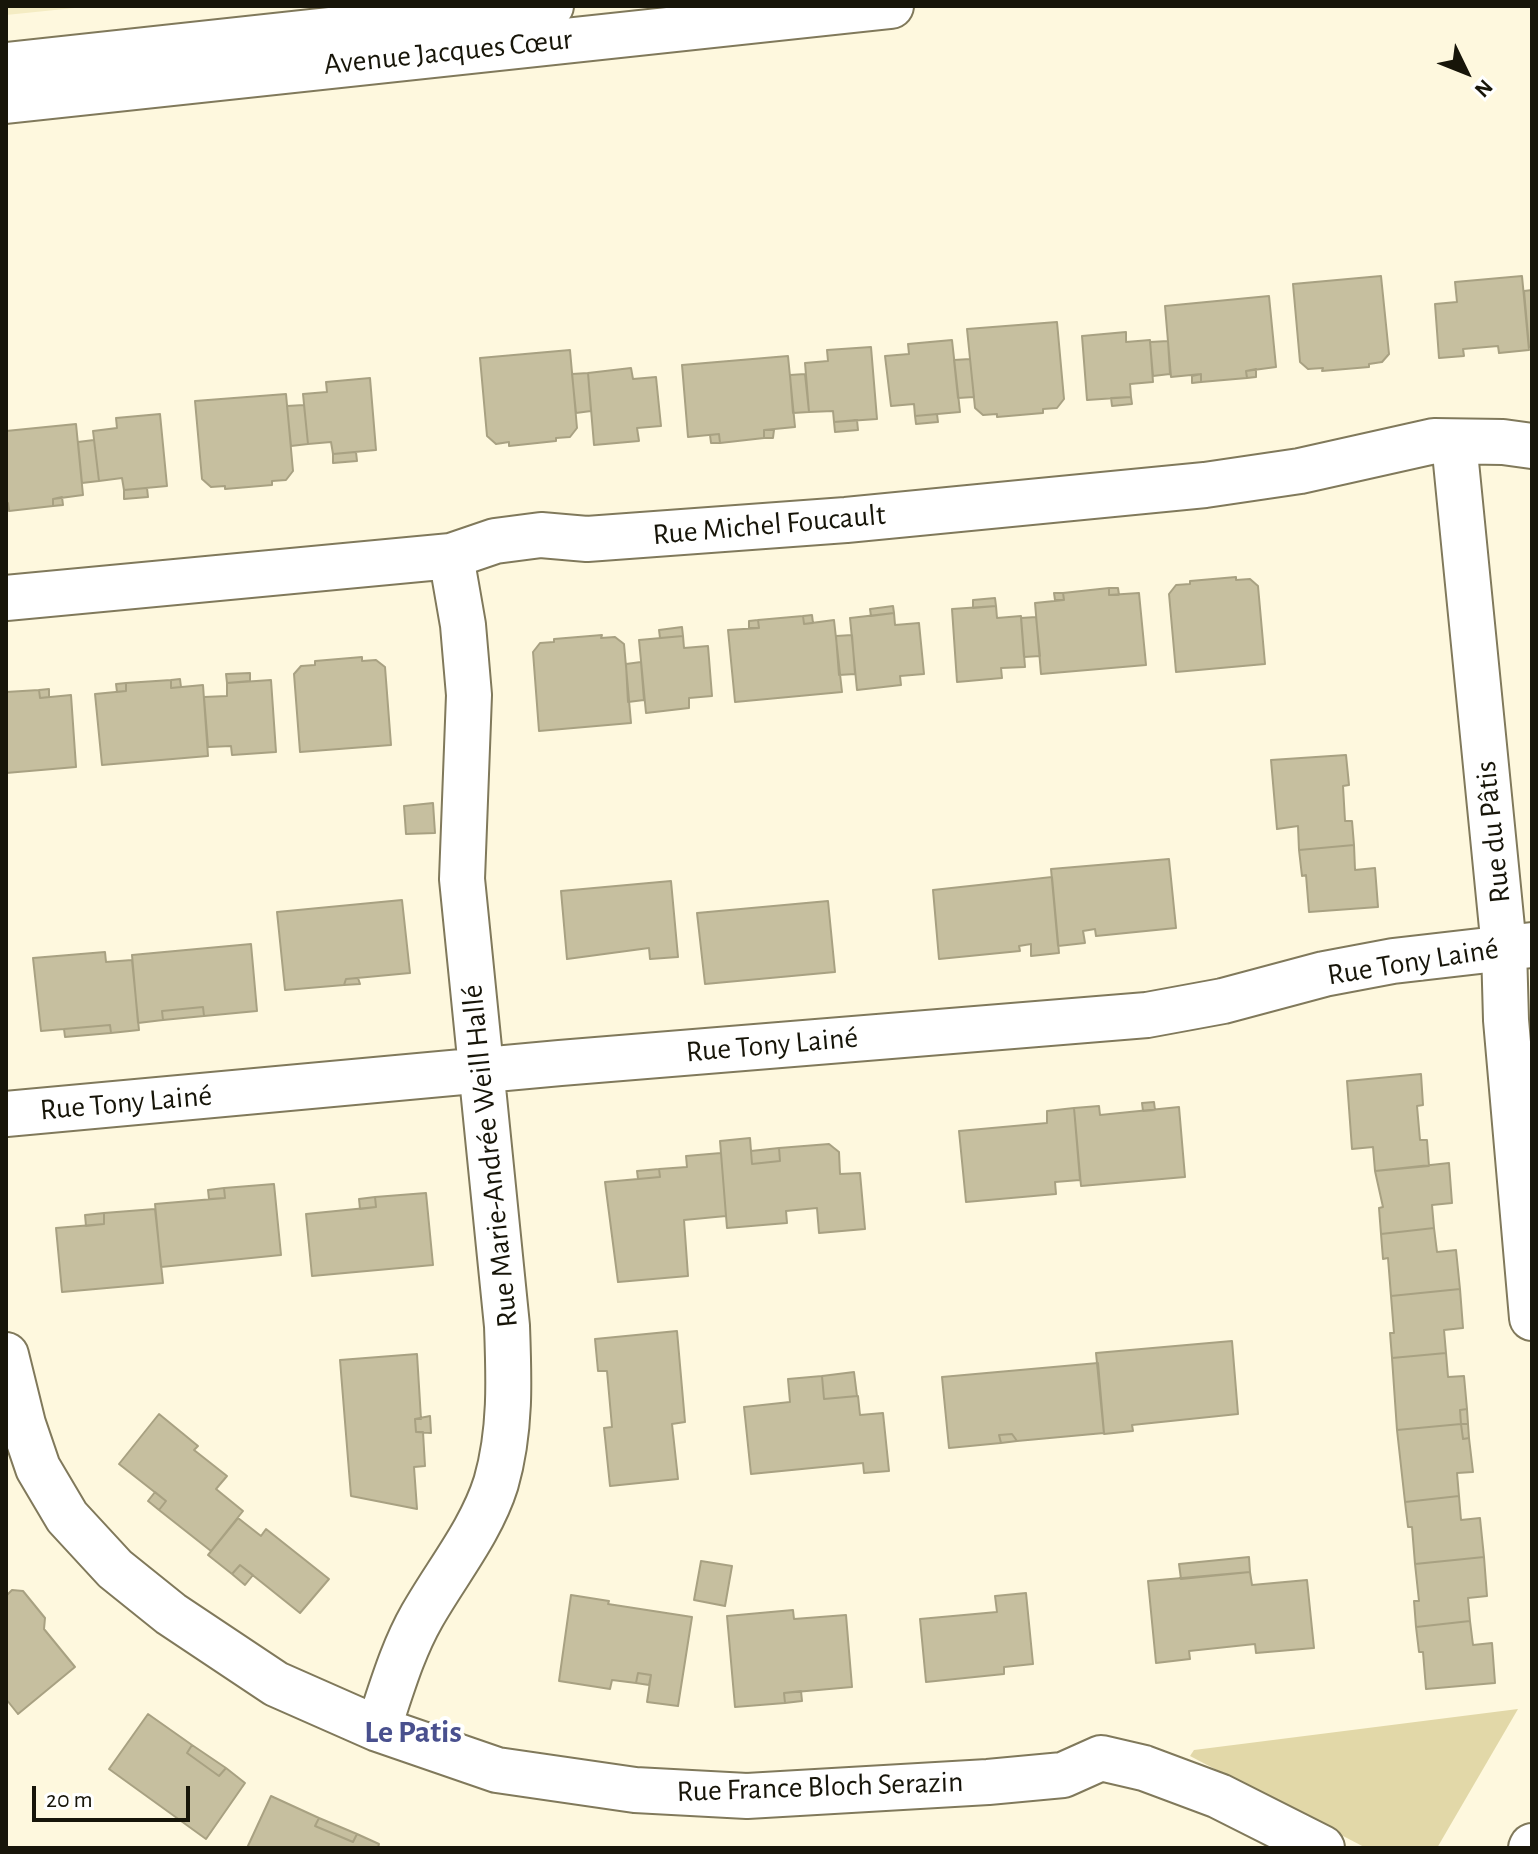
<!DOCTYPE html>
<meta charset="utf-8">
<style>
body{margin:0}
#map{position:relative;width:1538px;height:1854px;overflow:hidden;background:#fef8de;font-family:"Alegreya Sans",sans-serif}
canvas{display:block}
.frame{position:absolute;inset:0;border:8px solid #171509;pointer-events:none}
.north{position:absolute;left:1426px;top:32px;width:80px;height:80px;-webkit-text-stroke:6px #fff;paint-order:stroke;rotate:133deg;font-size:22px;font-weight:700;line-height:32px;text-align:center;color:#171509}
.north::after{content:'';display:block;margin:auto;width:28px;height:36px;background:#171509;clip-path:polygon(50% 0,100% 100%,50% 72%,0 100%)}
.scale{position:absolute;left:32px;top:1786px;width:158px;height:36px;box-sizing:border-box;border:4px solid #171509;border-top:0;padding-left:10px;font-size:24px;line-height:28px;white-space:nowrap;color:#171509;-webkit-text-stroke:6px #fff;paint-order:stroke}
</style>
<div id="map">
<canvas width="1538" height="1854"></canvas>
<div class="frame"></div>
<div class="north">N</div>
<div class="scale">20 m</div>
</div>
<script>
const ctx = document.querySelector('canvas').getContext('2d');
ctx.lineJoin = 'round';
function fill(path, color) {
  ctx.fillStyle = color;
  ctx.fill(path, 'evenodd');
}
function trace(path, color, width, dash) {
  ctx.strokeStyle = color;
  ctx.lineWidth = width;
  ctx.lineCap = dash ? 'butt' : 'round';
  ctx.setLineDash(dash || []);
  ctx.stroke(path);
}
function write(font, color, halo, rows, align = 'center') {
  ctx.font = font + ' "Alegreya Sans",sans-serif';
  ctx.lineWidth = 8;
  ctx.setLineDash([]);
  ctx.textBaseline = 'middle';
  ctx.strokeStyle = halo;
  ctx.fillStyle = color;
  for (const [text, x, y, turn = 0] of rows) {
    ctx.save();
    ctx.translate(x, y);
    ctx.rotate((+turn || 0) * Math.PI / 180);
    ctx.textAlign = isNaN(turn) ? turn : align;
    if (halo) ctx.strokeText(text, 0, 0);
    ctx.fillText(text, 0, 0);
    ctx.restore();
  }
}
fill(new Path2D(`
 M6 6H94L6 15Z`), '#f4ecc3');
fill(new Path2D(`
 M1518 1709 1437 1848H1366L1190 1756 1194 1750Z`), '#e2d8a8');
const building = new Path2D(`
 M1381 276 1389 354 1382 362 1369 364V367L1322 371 1323 368 1308 369 1300 362 1293 284Z
 M1522 276 1529 350 1499 353 1498 346 1463 349 1464 356 1439 358 1435 304 1457 302 1455 282Z
 M1532 290V347H1529L1524 291Z
 M1269 296 1276 367 1246 371 1247 378 1201 382V374L1171 377 1165 306Z
 M1057 322 1064 399 1057 408 1043 409V413L997 417V414L983 415 975 408 967 329Z
 M1126 332V342L1150 340 1153 382 1130 384 1131 397 1087 400 1082 336Z
 M952 340 960 412 915 416 914 404 891 406 885 356 909 354 908 344Z
 M1168 341 1170 374 1153 376 1150 342Z
 M871 347 877 419 834 422 833 411 809 412 805 363 828 361 827 350Z
 M570 350 577 428 570 437 556 438V441L509 446V442L496 444 487 436 480 358Z
 M788 356 795 427 764 430V438L720 443 719 434 688 437 682 365Z
 M970 359 974 397 958 398 954 360Z
 M631 368 633 379 656 377 661 426 637 428 639 441 594 445 588 373Z
 M1256 369V377L1247 378 1246 371Z
 M588 373 591 411 576 413 572 374Z
 M805 374 809 412 793 413 790 375Z
 M1201 374V382L1192 383V376Z
 M370 378 376 450 333 454 331 442 308 444 303 394 327 392 326 382Z
 M286 394 293 471 286 480 272 481V485L225 489V486L211 487 202 479 195 401Z
 M1131 397 1132 404 1112 406 1111 398Z
 M304 405 308 444 291 446 287 406Z
 M160 414 167 486 124 490 122 478 99 481 93 431 117 428 116 418Z
 M937 414 938 422 916 424 915 416Z
 M857 420 858 430 835 432 834 422Z
 M76 424 83 495 53 499V506L9 511 8 503H6V431Z
 M764 430H774L773 438H764Z
 M719 434 720 443H711L710 435Z
 M94 440 99 481 82 483 78 442Z
 M356 452 357 461 333 463V454Z
 M147 488 148 497 124 499V490Z
 M62 497 63 505 53 506V499Z
 M1236 577V580L1250 579 1258 586 1265 664 1176 672 1169 594 1176 585 1190 584V581Z
 M1109 588V595L1139 593 1146 665 1041 674 1035 603 1064 600 1063 593Z
 M1109 588H1118L1119 595H1109Z
 M1054 593H1063L1064 600H1055Z
 M995 598 996 606 973 608V600Z
 M893 606 894 613 871 616 870 609Z
 M996 606 997 618 1021 616 1025 667 1001 668 1002 678 957 682 952 609Z
 M894 613 895 625 919 623 924 674 900 676 901 685 857 690 850 618Z
 M812 615 813 623 804 624 803 616Z
 M803 616 804 624 834 620 842 692 735 702 728 630 759 628 758 620Z
 M1036 617 1040 656 1024 657 1021 618Z
 M758 620 759 628H749V621Z
 M682 627 683 636 660 638 659 630Z
 M602 635 601 638 615 637 624 644 631 723 539 731 533 652 540 643 554 642V639Z
 M852 635 855 674 839 675 836 636Z
 M683 636 684 648 708 646 712 696 689 698V708L646 713 639 640Z
 M362 657V661L376 660 385 667 391 745 300 752 294 674 301 666 315 665V661Z
 M641 662 644 700 628 702 626 664Z
 M250 673V681L227 683 226 674Z
 M180 679 181 687 171 688V680Z
 M171 680V688L203 685 208 756 102 765 95 694 126 691V683Z
 M271 680 276 752 232 755 231 746 208 747 204 697 227 696V683Z
 M126 683V691L117 692 116 684Z
 M49 689V697L40 698 39 690Z
 M39 690 40 698 71 695 76 767 6 773V692Z
 M1346 755 1349 785 1343 786 1345 821H1352L1354 845 1299 850 1298 826 1277 829 1271 760Z
 M433 803 435 833 406 834 404 806Z
 M1354 845 1355 870 1375 868 1378 907 1309 912 1306 875 1302 876 1299 850Z
 M1169 859 1176 928 1096 936 1095 929 1083 931 1085 943 1058 946 1051 869Z
 M1052 877 1059 953 1031 956V944L1019 946 1020 951 939 959 933 890Z
 M671 881 678 957 650 959 649 948 567 959 561 891Z
 M402 900 410 973 346 979 344 985 285 990 277 912Z
 M828 901 835 972 705 984 697 913Z
 M251 944 257 1011 204 1016 203 1007 162 1011 163 1020 138 1023 132 955Z
 M105 952 106 962 132 960 139 1030 111 1033 110 1025 41 1031 33 958Z
 M358 978 360 984 344 985 346 979Z
 M203 1007 204 1016 163 1020 162 1011Z
 M110 1025 111 1033 65 1037 64 1029Z
 M1421 1074 1423 1105 1417 1106 1420 1140H1427L1429 1166 1375 1171 1373 1147 1352 1149 1347 1081Z
 M1154 1102 1155 1110 1143 1111 1142 1103Z
 M1099 1106 1100 1115 1179 1107 1185 1177 1081 1186 1074 1108Z
 M1074 1108 1080 1180 1055 1182 1056 1194 966 1202 959 1131 1047 1123V1111Z
 M750 1138 752 1164 780 1161 779 1148 829 1144 839 1152 840 1174 860 1173 865 1229 819 1233 817 1208 786 1211 787 1223 727 1228 720 1141Z
 M779 1148 780 1161 752 1164 751 1151Z
 M721 1153 726 1216 684 1220 688 1276 618 1282 605 1182 660 1177 659 1169 687 1167 686 1156Z
 M1449 1163 1452 1203 1432 1205 1434 1228 1381 1234 1379 1208 1383 1207 1375 1171Z
 M659 1169 660 1177 638 1179 637 1171Z
 M274 1184 281 1255 161 1267 155 1204 225 1198 224 1188Z
 M224 1188 225 1198 209 1199 208 1190Z
 M426 1193 433 1265 312 1276 306 1214 376 1207 375 1197Z
 M375 1197 376 1207 360 1209 359 1199Z
 M155 1209 163 1283 62 1292 56 1228 104 1224V1213Z
 M104 1213V1224L86 1226 85 1215Z
 M1434 1228 1437 1252 1456 1250 1460 1289 1391 1296 1388 1258 1383 1259 1381 1234Z
 M1460 1289 1463 1328 1444 1330 1446 1353 1392 1358 1390 1333H1394L1391 1296Z
 M677 1331 685 1422 672 1424 678 1479 610 1486 604 1428 612 1427 607 1371H598L595 1339Z
 M1232 1341 1238 1414 1132 1425 1133 1431 1104 1434 1096 1353Z
 M1446 1353 1448 1377 1464 1376 1467 1409 1460 1410 1461 1424 1397 1430 1392 1358Z
 M417 1354 421 1419H415L416 1432H423L425 1466 414 1467 417 1509 351 1496 340 1360Z
 M1098 1363 1104 1433 1017 1441 1012 1434 999 1435 1001 1443 949 1448 942 1377Z
 M854 1372 857 1396 824 1399 822 1376Z
 M822 1376 824 1399 858 1396 860 1415 883 1413 889 1471 864 1473 863 1463 751 1474 744 1407 790 1402 788 1379Z
 M1467 1409 1468 1424H1461L1460 1410Z
 M159 1414 198 1446 194 1450 227 1476 216 1489 243 1511 211 1551 159 1510 166 1501 119 1464Z
 M430 1416 431 1433 416 1432 415 1419Z
 M1461 1424H1468L1469 1438 1463 1439Z
 M1461 1424 1463 1439 1469 1438 1473 1472 1457 1473 1459 1496 1405 1502 1397 1430Z
 M1012 1434 1017 1441 1001 1443 999 1435Z
 M155 1492 166 1501 159 1510 148 1501Z
 M1459 1496 1461 1520 1480 1518 1484 1557 1415 1564 1412 1527H1408L1405 1502Z
 M238 1518 261 1536 266 1529 329 1579 300 1613 240 1565 232 1574 208 1555Z
 M1249 1557 1250 1572 1181 1579 1179 1564Z
 M1484 1557 1487 1596 1468 1598 1470 1621 1416 1627 1414 1601H1419L1415 1564Z
 M701 1561 732 1566 725 1606 694 1600Z
 M240 1565 253 1575 245 1585 232 1574Z
 M1250 1572 1252 1585 1307 1580 1314 1648 1256 1653 1255 1644 1189 1651 1190 1659 1156 1663 1148 1581Z
 M12 1590 23 1591 45 1618 44 1629 75 1667 18 1714 6 1699V1596Z
 M1026 1593 1033 1664 1004 1667V1674L926 1682 920 1619 997 1612 995 1596Z
 M571 1595 609 1601 608 1604 692 1617 678 1706 647 1702 651 1675 638 1673 636 1683 612 1680 610 1689 559 1681Z
 M793 1610 794 1619 846 1615 852 1687 784 1693 785 1703 735 1707 727 1616Z
 M1470 1621 1473 1645 1492 1643 1495 1683 1426 1689 1423 1652H1419L1416 1627Z
 M638 1673 651 1675 649 1685 636 1683Z
 M801 1691 802 1701 785 1703 784 1693Z
 M148 1714 192 1745 187 1753 219 1776 226 1768 245 1783 206 1839 109 1769Z
 M192 1745 226 1768 219 1776 187 1753Z
 M271 1796 319 1818 315 1826 353 1842 357 1834 379 1844 378 1848H247Z
 M319 1818 357 1834 353 1842 315 1826Z`);
fill(building, '#c6bf9f');
trace(building, '#a8a182', 2);
const minor = new Path2D(`
 M6 65 551 6
 M1454 442 1504 948 1506 1020 1532 1318
 M6 598 451 556 495 541 541 535 587 539 846 520 1205 485 1300 471 1434 441 1503 442 1532 446
 M6 1114 560 1063 1147 1015 1223 1001 1324 974 1393 961 1532 945
 M6 1355 23 1424 38 1468 67 1517 115 1569 171 1614 276 1684 378 1729 497 1770 635 1790 747 1796 988 1782 1063 1775 1101 1758 1144 1768 1219 1796 1322 1848
 M378 1729C391 1691 402 1651 422 1616 447 1572 481 1531 496 1483 511 1431 509 1379 507 1326L462 879 469 695 463 625 451 556
 M1531 1848 1532 1846`);
const major = new Path2D(`
 M6 101 891 6`);
trace(minor, '#80795b', 48);
trace(major, '#80795b', 48);
trace(minor, '#fff', 44);
trace(major, '#fff', 44);
write('30px', '#171509', '#fff', [
 ["Avenue Jacques Cœur",448,52,-6],
 ["Rue Michel Foucault",769,525,-5],
 ["Rue du Pâtis",1493,832,-96],
 ["Rue Tony Lainé",1413,962,-9],
 ["Rue Tony Lainé",772,1045,-5],
 ["Rue Tony Lainé",126,1103,-5],
 ["Rue Marie-Andrée Weill Hallé",490,1156,-96],
 ["Rue France Bloch Serazin",820,1787,-2]
]);
write('bold 32px', '#49508e', '#fff', [
 ["Le Patis",413,1732]
]);
</script>
